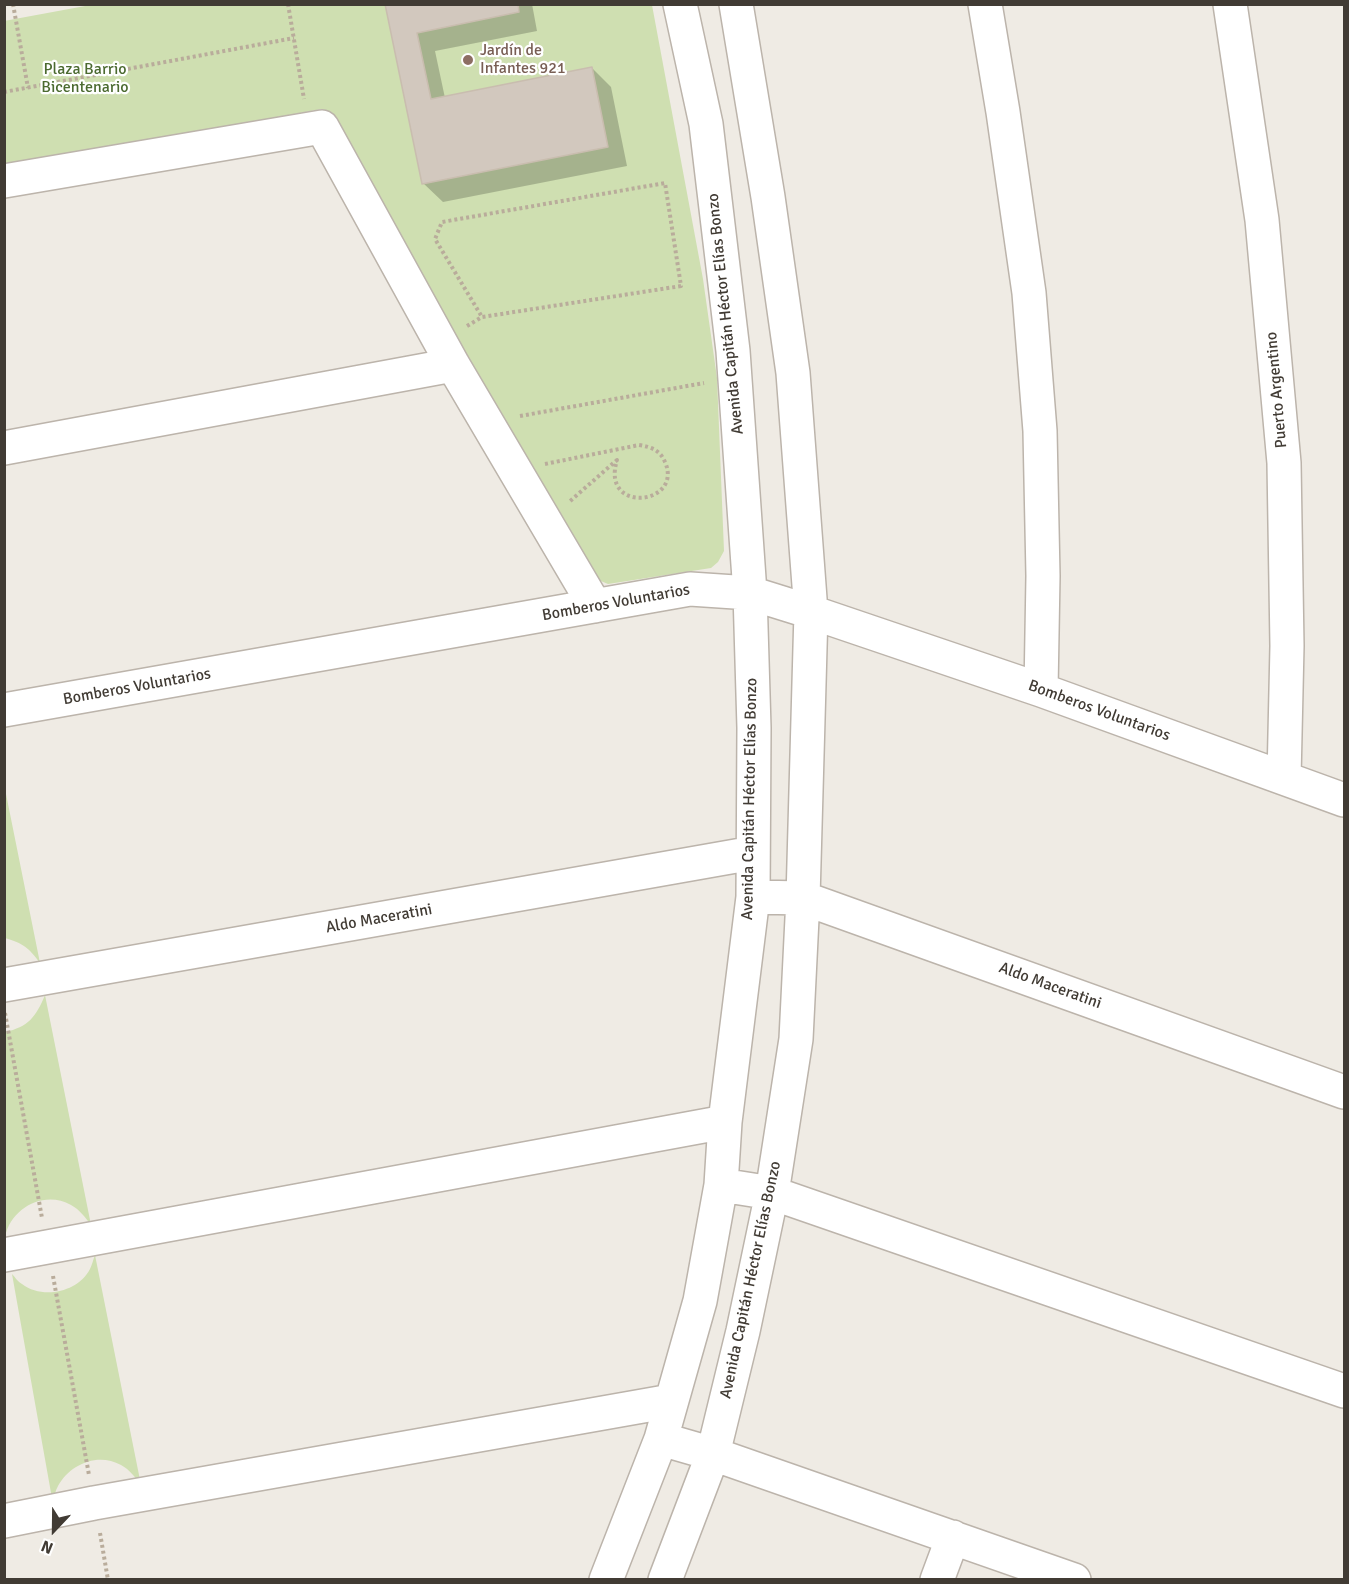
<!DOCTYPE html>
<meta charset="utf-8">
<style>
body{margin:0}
#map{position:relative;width:1349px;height:1584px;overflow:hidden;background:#efebe4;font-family:Signika,sans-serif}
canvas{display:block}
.frame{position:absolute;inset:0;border:6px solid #413b34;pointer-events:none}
.north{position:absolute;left:24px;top:1500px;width:60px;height:60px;-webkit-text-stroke:4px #fff;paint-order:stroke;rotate:202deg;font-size:16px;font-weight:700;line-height:24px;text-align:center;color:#413b34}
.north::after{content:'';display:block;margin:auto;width:21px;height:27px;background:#413b34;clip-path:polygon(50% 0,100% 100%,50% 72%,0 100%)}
</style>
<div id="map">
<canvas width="1349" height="1584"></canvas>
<div class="frame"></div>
<div class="north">N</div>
</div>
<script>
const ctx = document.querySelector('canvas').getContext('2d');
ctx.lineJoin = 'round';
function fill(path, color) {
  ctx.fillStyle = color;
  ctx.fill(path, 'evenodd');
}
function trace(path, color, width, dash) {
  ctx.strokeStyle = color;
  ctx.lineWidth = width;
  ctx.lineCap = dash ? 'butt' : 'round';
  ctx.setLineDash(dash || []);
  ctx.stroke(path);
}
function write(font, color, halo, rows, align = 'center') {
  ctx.font = font + ' Signika,sans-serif';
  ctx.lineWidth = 4.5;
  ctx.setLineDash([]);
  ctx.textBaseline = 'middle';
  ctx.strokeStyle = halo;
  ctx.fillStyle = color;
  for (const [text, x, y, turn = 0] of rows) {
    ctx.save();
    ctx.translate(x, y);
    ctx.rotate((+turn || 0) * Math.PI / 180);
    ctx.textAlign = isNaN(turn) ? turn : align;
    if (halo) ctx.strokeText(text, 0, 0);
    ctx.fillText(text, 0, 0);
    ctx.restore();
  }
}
fill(new Path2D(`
 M96 4 652 5 703 279 717 378 724 551 718 562 711 568 608 584 596 579 462 358 322 109 5 166 4 21Z
 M4 784 40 963C29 948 23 943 5 938Z
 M45 995 91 1225C85 1217 80 1210 71 1205 44 1190 11 1208 5 1237V1032C28 1027 36 1017 45 995Z
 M95 1255 141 1485C135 1477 130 1470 121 1465 98 1452 70 1464 58 1486 55 1491 54 1498 53 1504L12 1274C15 1277 18 1282 22 1284 43 1300 78 1292 90 1269 92 1265 93 1260 95 1255Z`), '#cfdfb1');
fill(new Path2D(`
 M387 4H532L537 31 435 51 445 98 592 68 611 87 627 166 443 202 423 183Z`), '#0003');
const building = new Path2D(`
 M385 4H518L519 12 417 33 431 99 592 67 608 147 422 184Z`);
fill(building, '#d2c8be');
trace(building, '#c9bdaf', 1.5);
const minor = new Path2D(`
 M985 4 1003 112 1029 293 1040 431 1043 576 1041 690
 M1230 4 1262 220 1284 463 1287 646 1284 778
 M4 181 322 127 453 365 595 606
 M4 448 453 365
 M4 710 690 589 750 593 811 612 1041 690 1344 800
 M753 897 803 898 1344 1092
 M4 985 753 853
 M721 1185 772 1193 1344 1391
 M4 1255 725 1122
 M661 1439 713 1454 1074 1580
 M4 1521 94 1503 671 1401
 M606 1580 661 1439 700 1301 721 1185 725 1122 753 897 754 728 750 593 733 351 706 124 680 4
 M665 1580 713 1454 743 1331 772 1193 796 1039 803 898 811 612 793 373 768 197 736 4
 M937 1580 953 1537`);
trace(minor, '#bcb4ab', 36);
trace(new Path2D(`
 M13 4 28 88
 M288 4 304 99
 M4 92 294 38
 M467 326 482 317 681 286 665 183 442 222 435 239 482 317
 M520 416 704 383
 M545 464 639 445C651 447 660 450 665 462 684 505 600 515 617 460L569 502
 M5 1013 42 1218
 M53 1276 89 1475
 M100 1533 108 1580`), '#b9ac9b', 4, [3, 3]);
trace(minor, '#fff', 33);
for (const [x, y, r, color] of [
 [468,60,6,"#8d6e63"]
]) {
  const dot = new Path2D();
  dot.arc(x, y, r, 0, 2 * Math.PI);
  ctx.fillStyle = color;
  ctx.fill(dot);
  trace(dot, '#fff', 2);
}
write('16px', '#785e54', '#fff', [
 ["Jardín de",480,51],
 ["Infantes 921",480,69]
], 'left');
write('16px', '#4b6a30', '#fff', [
 ["Plaza Barrio",85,70],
 ["Bicentenario",85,88]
]);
write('16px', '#413b34', '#fff', [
 ["Avenida Capitán Héctor Elías Bonzo",726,314,-96],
 ["Puerto Argentino",1277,390,-95],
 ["Bomberos Voluntarios",616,603,-10],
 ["Bomberos Voluntarios",137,687,-10],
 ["Bomberos Voluntarios",1099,711,20],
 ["Avenida Capitán Héctor Elías Bonzo",750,799,-89],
 ["Aldo Maceratini",379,919,-10],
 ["Aldo Maceratini",1050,986,20],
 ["Avenida Capitán Héctor Elías Bonzo",751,1280,-78]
]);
</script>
